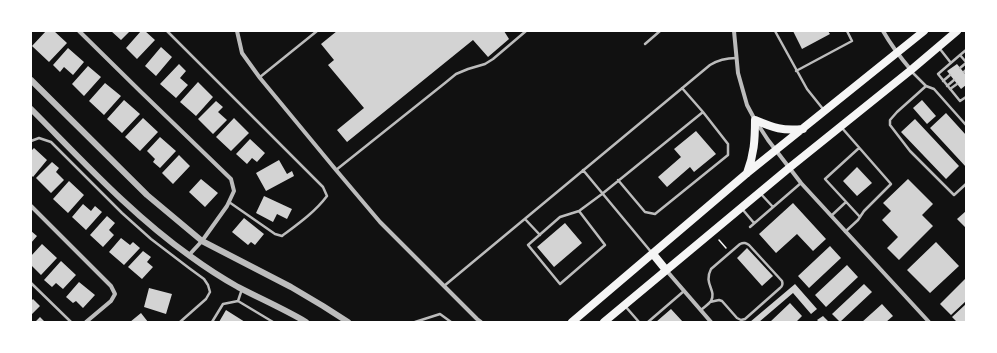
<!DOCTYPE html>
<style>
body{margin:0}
#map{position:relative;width:997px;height:353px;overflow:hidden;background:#111;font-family:Spectral,serif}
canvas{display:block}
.frame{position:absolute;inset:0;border:32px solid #fff;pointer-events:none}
</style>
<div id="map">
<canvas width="997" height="353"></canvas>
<div class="frame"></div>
</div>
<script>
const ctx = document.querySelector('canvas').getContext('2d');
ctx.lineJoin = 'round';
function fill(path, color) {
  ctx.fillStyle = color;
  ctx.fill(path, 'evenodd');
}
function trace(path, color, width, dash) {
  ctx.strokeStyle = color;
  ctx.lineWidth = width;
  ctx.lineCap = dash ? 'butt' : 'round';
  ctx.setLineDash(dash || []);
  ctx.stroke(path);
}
fill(new Path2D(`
 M46 31H54L67 43 49 62 32 46Z
 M111 31H130L121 40Z
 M141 31H145L155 40 137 59 126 48Z
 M337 31H504L509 39 488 57 473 40 347 142 337 130 364 108 328 65 334 60 321 44Z
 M793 31H828L830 34 802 49Z
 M161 47 172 57 156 76 145 66Z
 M68 48 84 62 73 75 64 67 60 72 53 65Z
 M179 64 186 71 180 78 188 85 176 98 160 84Z
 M957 64 966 75V85L961 89 947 71Z
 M88 66 101 77 84 96 72 84Z
 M198 82 213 97 196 116 180 102Z
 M105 83 121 96 104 115 89 101Z
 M124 100 140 114 122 133 107 119Z
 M922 100 936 116 927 124 913 108Z
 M216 101 223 107 218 112 227 120 213 134 198 119Z
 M946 113 966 135V167L930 128Z
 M143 118 158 132 140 151 125 137Z
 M234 118 249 133 231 151 216 137Z
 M915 119 959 166 946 179 901 132Z
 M696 131 716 154 694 172 690 167 667 187 658 177 681 157 674 149Z
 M160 137 176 151 160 168 153 162 155 159 147 151Z
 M250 139 265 153 257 162 252 158 247 164 236 154Z
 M34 148 47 160 33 177 31 175V151Z
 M179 155 190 166 173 184 162 173Z
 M279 160 287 174 292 171 294 176 266 191 256 173Z
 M52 162 59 168 56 172 64 180 51 193 36 178Z
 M857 167 872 183 857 196 843 181Z
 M201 179 218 193 205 207 189 192Z
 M908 179 933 204 922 215 933 226 899 260 887 248 898 237 882 220 891 211 883 203Z
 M69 181 84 195 68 213 53 199Z
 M264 196 292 209 287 219 277 214 273 222 256 213Z
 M793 203 826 239 813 251 797 234 776 253 759 234Z
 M83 204 91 211 95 206 102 212 86 230 72 217Z
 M966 211V228L957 219Z
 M107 216 115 223 109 230 114 235 103 247 90 235Z
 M244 218 264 234 255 245 251 242 248 245 232 232Z
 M565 223 582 243 554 267 537 247Z
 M31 231 37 236 31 243Z
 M121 238 130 245 133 242 140 248 124 265 109 252Z
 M936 242 959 266 930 293 907 270Z
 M42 244 57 258 41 275 31 265V256Z
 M830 246 841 258 809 288 798 276Z
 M747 248 773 276 762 286 737 258Z
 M143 251 151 257 147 262 153 267 142 279 128 267Z
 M61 261 76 275 63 289 56 283 52 287 44 280Z
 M847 265 858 277 826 307 815 295Z
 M966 278V301L951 315 940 304Z
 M79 282 95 295 83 308 76 301 73 303 66 297Z
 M795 284 817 309 811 314 793 293 759 322H750Z
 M864 284 872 292 840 322 832 314Z
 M149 288 172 294 166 314 144 307Z
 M33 299 40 306 31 315V301Z
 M790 303 802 316 796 322H770Z
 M882 304 893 316 886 322H862Z
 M966 304V322H957L952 317Z
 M671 309 683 322H656Z
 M226 310 245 322H219Z
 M141 313 148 322H130Z
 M823 316 829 322H819L817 320Z
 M40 317 45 322H35Z`), '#d3d3d3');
trace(new Path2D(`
 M719 240 726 248`), '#f5f5f5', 1.5);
trace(new Path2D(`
 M167 31 323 187 327 196C315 212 298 224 282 236L275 234 229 202
 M775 31 807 89 823 109
 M645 44 660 31
 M940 49 951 63
 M960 55 966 50
 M966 62 960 55 938 74 960 101 966 97
 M960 68 966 63
 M796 71 852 41 847 31
 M912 72 926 86 934 89 966 125
 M964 72 966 70
 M260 77 317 31
 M943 81 950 75
 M926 86 897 112 890 120V125L910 151 954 195 966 184
 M947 86 954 80
 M682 88 703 112
 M950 89 957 84
 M842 128 891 184 864 211 858 220 845 232
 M31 141 39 138 51 142 122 213 151 239 189 268 204 279 208 285 210 292 206 299 180 322
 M859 148 825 179 860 217
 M336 170 445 83 456 74 468 69 485 64 493 59 526 31
 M583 170 652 253
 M760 193 773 207
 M743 210 754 223
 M579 211 605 245 560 284 528 245 560 217 579 211 602 194 703 112 728 144V155L655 214 645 212 618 180
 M831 216 846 202
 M525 219 540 235
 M750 227 801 183
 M31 283 71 322
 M444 286 710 65C718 60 726 58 736 58
 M238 301 273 322
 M625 306 639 322
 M701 310C704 307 709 304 711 301 717 290 703 284 711 269L740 244C744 242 746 243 749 245L782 281C783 284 783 286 780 288L745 319 741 320 737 318 722 301 719 300 710 302
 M212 322 223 304 238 301 242 289
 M415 322 440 314 451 322
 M648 322 684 291`), '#bcbcbc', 2.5);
trace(new Path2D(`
 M79 31 140 91 231 179 234 191 227 206 202 241 189 255
 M237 31 242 53 260 78 336 170 380 222 477 319 481 322
 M734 31 738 73 747 105 755 120 768 140 801 183 929 322
 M883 31C891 45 900 57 911 70
 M31 206 111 286 115 294 111 301 86 322
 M666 270 711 322`), '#bcbcbc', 4);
trace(new Path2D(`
 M31 80 147 195 202 241 291 287 323 306 348 322
 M31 109C82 160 131 214 190 256 205 267 222 278 238 287 261 299 284 309 306 322`), '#bcbcbc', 6);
trace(new Path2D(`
 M747 173C754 155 755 140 755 120 774 128 782 131 803 129
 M653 254 666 270
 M572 322 746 174 924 31
 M604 322 789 168 911 70 957 31`), '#f5f5f5', 8);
</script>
